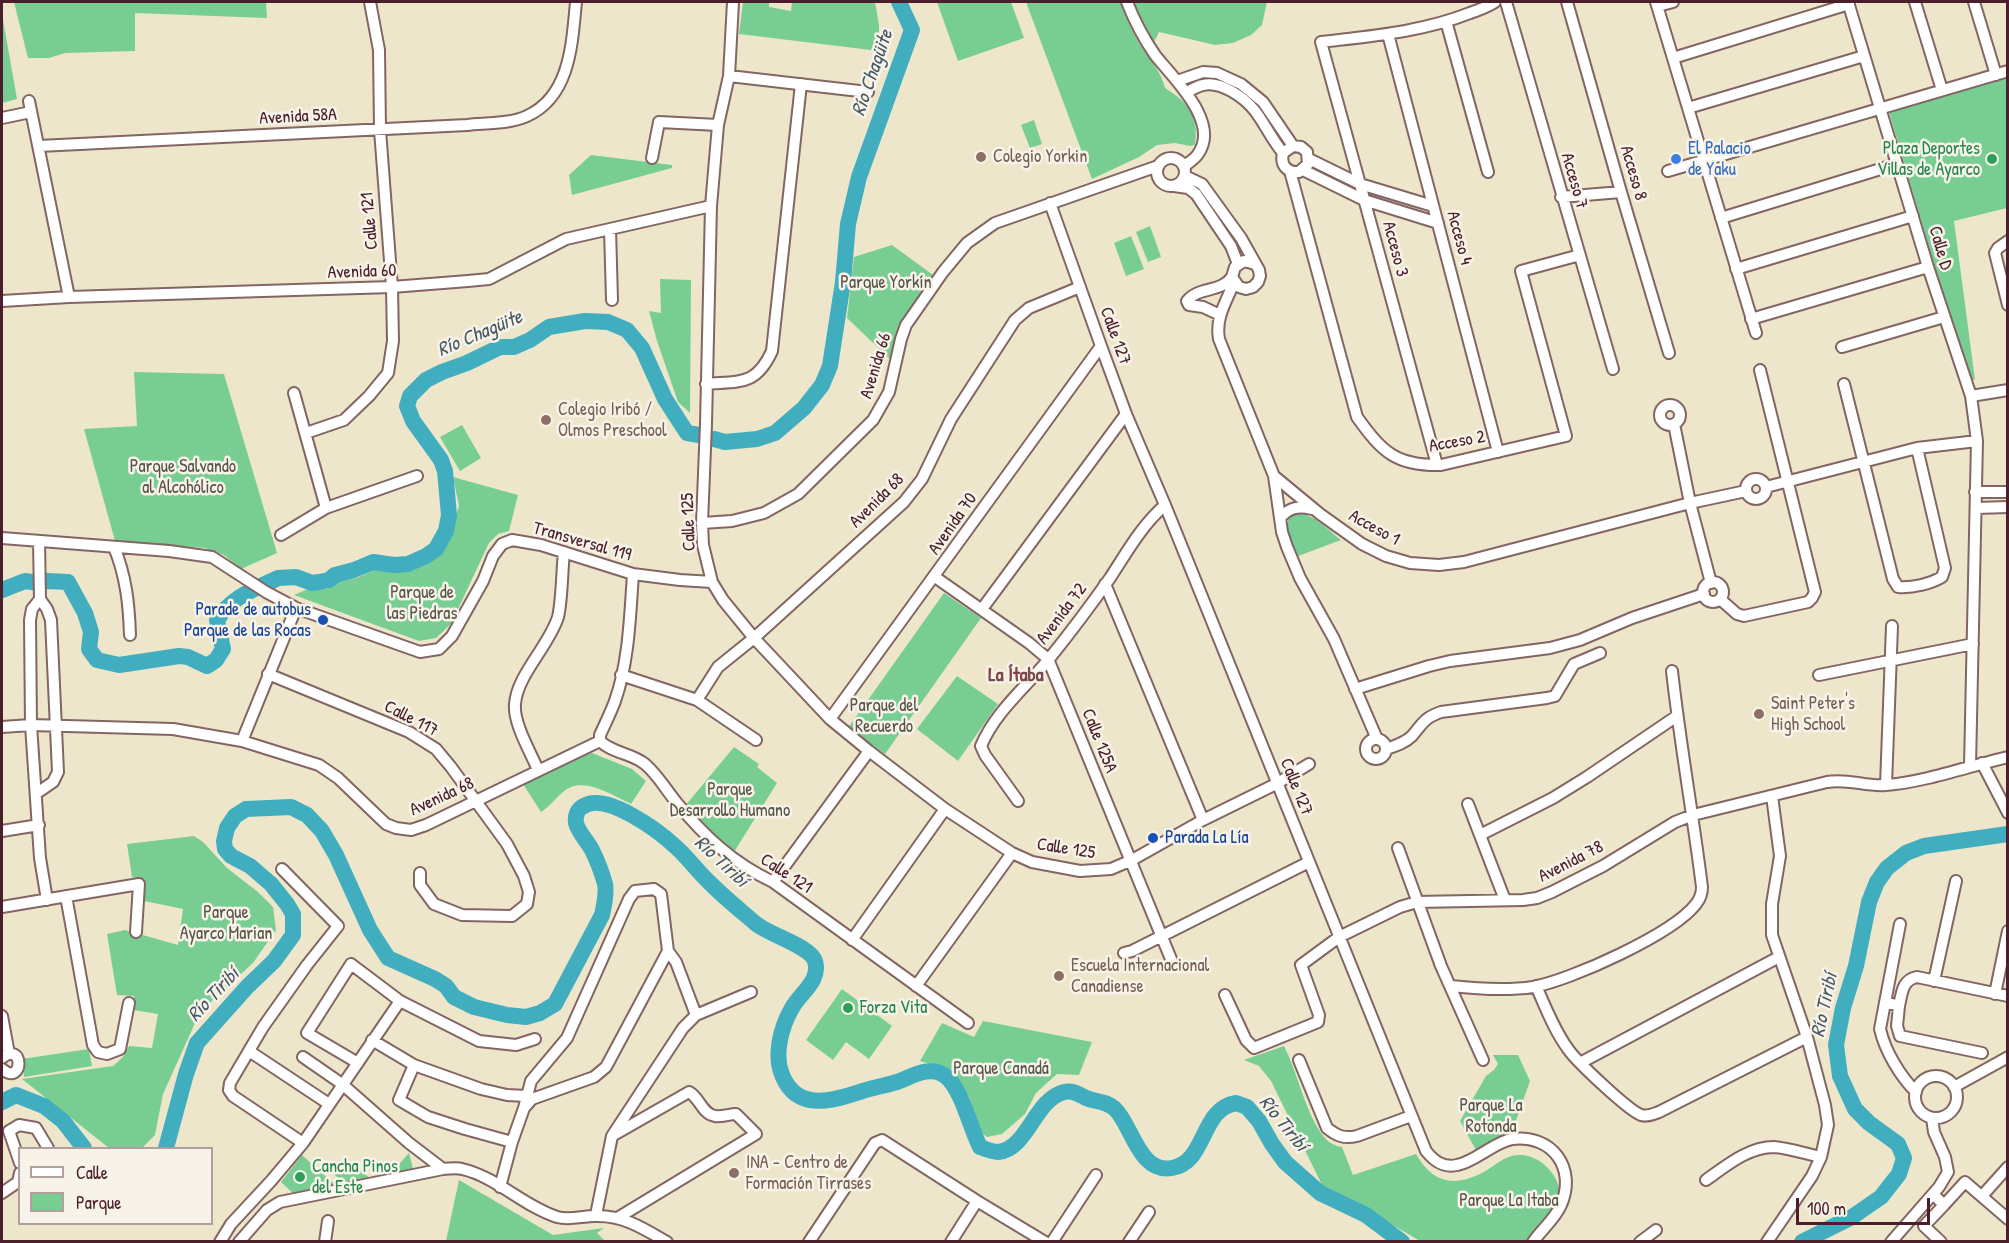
<!DOCTYPE html>
<meta charset="utf-8">
<style>
body{margin:0}
#map{position:relative;width:2009px;height:1243px;overflow:hidden;background:#eee6cb;font-family:"Patrick Hand",sans-serif}
canvas{display:block}
.frame{position:absolute;inset:0;border:3px solid #4a1f2b;pointer-events:none}
.legend{position:absolute;left:18px;top:1147px;width:195px;height:78px;box-sizing:border-box;background:#f7f3e8;border:2px solid #b29e9c;margin:0;padding:8px 10px;list-style:none;font-size:18px;color:#4a1f2b}
.legend li{display:flex;align-items:center;gap:12px;height:30px}
.legend b{width:30px;border:2px solid #b29e9c}
.scale{position:absolute;left:1796px;top:1198px;width:134px;height:27px;box-sizing:border-box;border:3px solid #4a1f2b;border-top:0;padding-left:8px;font-size:18px;line-height:21px;white-space:nowrap;color:#4a1f2b;-webkit-text-stroke:4px #f7f3e8;paint-order:stroke}
</style>
<div id="map">
<canvas width="2009" height="1243"></canvas>
<div class="frame"></div>
<ul class="legend">
<li><b style="height:8px;background:#fff"></b>Calle</li>
<li><b style="height:16px;background:#78ce92"></b>Parque</li>
</ul>
<div class="scale">100 m</div>
</div>
<script>
const ctx = document.querySelector('canvas').getContext('2d');
ctx.lineJoin = 'round';
function fill(path, color) {
  ctx.fillStyle = color;
  ctx.fill(path, 'evenodd');
}
function trace(path, color, width, dash) {
  ctx.strokeStyle = color;
  ctx.lineWidth = width;
  ctx.lineCap = dash ? 'butt' : 'round';
  ctx.setLineDash(dash || []);
  ctx.stroke(path);
}
function write(font, color, halo, rows, align = 'center') {
  ctx.font = font + ' "Patrick Hand",sans-serif';
  ctx.lineWidth = 5;
  ctx.setLineDash([]);
  ctx.textBaseline = 'middle';
  ctx.strokeStyle = halo;
  ctx.fillStyle = color;
  for (const [text, x, y, turn = 0] of rows) {
    ctx.save();
    ctx.translate(x, y);
    ctx.rotate((+turn || 0) * Math.PI / 180);
    ctx.textAlign = isNaN(turn) ? turn : align;
    if (halo) ctx.strokeText(text, 0, 0);
    ctx.fillText(text, 0, 0);
    ctx.restore();
  }
}
fill(new Path2D(`
 M14 2H266L267 18 135 13V51L65 53 49 58H28Z
 M743 2H769V7L791 11 792 2H875L879 25V51L739 34Z
 M937 2H1011L1024 38 958 61Z
 M1026 2H1121C1125 17 1133 33 1141 46 1150 60 1161 71 1165 88 1189 103 1199 115 1195 145L1190 146 1175 143 1157 145 1139 157 1092 179Z
 M1134 2H1267L1262 25 1251 35 1233 43 1215 45 1159 32 1154 42 1136 8Z
 M2 14 17 99 2 103Z
 M2007 75V208L1954 221 1975 380 1969 378 1966 373 1889 112Z
 M1034 120 1042 144 1030 148 1021 125Z
 M591 155 672 165V168L572 195 569 175Z
 M1150 226 1161 257 1148 262 1136 232Z
 M1131 236 1144 269 1126 276 1114 243Z
 M892 245 933 275 898 330 891 360 847 318 854 257Z
 M660 279 691 280 690 413 678 402 657 341 649 311 661 313Z
 M134 372 224 374 277 553 241 569 224 555 205 548 115 541 84 429 137 426Z
 M462 425 481 458 460 471 440 437Z
 M453 477 518 495 509 531 498 534 489 543 451 624 436 638 419 641 294 595 310 588 327 589 337 582 357 578 374 570 394 572 414 570 433 559 451 531 459 506Z
 M1295 512C1314 514 1327 529 1341 540L1298 556C1292 542 1278 522 1295 512Z
 M944 593 981 618 885 754 848 728Z
 M957 676 998 704 958 761 917 729Z
 M734 747 759 764 757 767 777 783 734 852 708 830 685 806Z
 M592 753 632 769 646 781 631 804C611 795 583 775 563 792 555 799 551 805 541 812L523 784 581 756Z
 M194 836 203 842 227 868 258 892 273 907 276 930 253 963 200 1012 163 1094 155 1135 142 1148H109L22 1079 113 1066 122 1058 129 1046 152 1048 158 1014 133 1010 134 996 117 995 107 934 125 930 178 945 183 909 144 901V879L132 877 127 844Z
 M842 989 892 1026 869 1059 846 1042 833 1060 806 1040Z
 M983 1021 1092 1042 1079 1075 1057 1074 1036 1093 1025 1114 1002 1134 987 1137 978 1130 969 1097 953 1071 920 1061 942 1023 974 1037Z
 M1284 1046C1298 1073 1306 1116 1325 1138 1329 1143 1336 1146 1342 1147L1353 1175 1416 1154C1432 1182 1452 1188 1482 1173 1494 1167 1504 1155 1519 1155 1542 1154 1568 1182 1557 1206 1550 1220 1535 1228 1527 1241H1420L1367 1210 1323 1187 1271 1081 1259 1066 1244 1060Z
 M89 1049 92 1066 24 1077 22 1059Z
 M1493 1055H1518L1530 1081 1511 1135 1477 1152 1460 1121 1486 1076 1494 1070 1498 1064Z
 M409 1153 415 1177 297 1197 281 1182 302 1155 333 1183 339 1179 332 1172 346 1158 372 1180 391 1173Z
 M459 1180 553 1235 604 1228 597 1233 605 1241H446Z`), '#78ce92');
trace(new Path2D(`
 M714 439 725 442 757 439 775 433 804 408 822 385 830 366 843 282 848 224 859 177 912 30 899 2
 M278 578 296 577 312 583 319 582 329 580 335 575 354 570 373 562 394 565 408 564 426 556 436 549 446 531 449 515 445 471 441 460 413 421 407 406 410 396 426 380 442 372 467 363 500 347H514L530 340 549 327 585 321 608 322 627 330 642 348 665 399 687 433 699 435
 M2 590 25 581 39 583 47 581 68 582 85 613 91 632 89 649 97 660 119 665 179 656 188 657 207 666 216 660 223 649 217 620C231 597 255 589 278 578L270 582
 M2 1102 16 1095 44 1106 63 1121 84 1148
 M166 1148 186 1074 197 1043 247 987 274 961 293 935V914L287 904 271 884 250 866 231 856 225 849 224 841 227 828 235 816 246 809 291 807 307 815 322 831 336 855 370 930 388 958 435 979 446 986 454 997 474 1007 507 1015 526 1017 540 1013 555 1004 602 915C604 905 607 894 605 884 602 873 597 860 592 850 588 842 578 832 576 823 575 817 577 810 582 807 605 790 660 832 677 848 689 859 699 873 711 884 725 898 740 910 755 923 769 935 810 946 815 961 821 981 800 993 792 1008 781 1027 773 1056 783 1077 799 1114 838 1099 866 1090 876 1087 887 1085 897 1082 911 1077 929 1065 944 1075 961 1086 970 1128 980 1147 985 1149 992 1152 998 1152 1028 1149 1034 1100 1064 1092 1073 1090 1078 1094 1086 1098 1096 1102 1107 1101 1115 1109 1132 1125 1139 1174 1172 1168 1207 1162 1200 1109 1236 1103L1247 1107 1259 1121 1272 1144 1285 1162 1320 1193 1366 1215 1402 1242
 M1802 1242 1852 1217 1881 1197 1899 1174 1904 1158 1898 1144 1869 1123 1855 1109 1840 1076 1836 1045 1843 1008 1856 966 1869 902 1877 882 1887 868 1906 853 1924 846 2008 834`), '#41aebf', 16);
const minor = new Path2D(`
 M733 2 729 76 718 125 711 206 706 424 702 523 703 545 712 582 723 600 754 638 830 719 869 751 945 809 1012 853 1032 862 1080 871 1111 869 1132 860 1203 820 1276 784 1309 764
 M1127 2C1134 20 1144 39 1155 55 1173 78 1221 122 1198 154 1195 159 1189 162 1185 166
 M1506 2 1613 369
 M1567 2 1621 192 1669 353
 M1656 2 1756 333
 M1848 2 1928 267 1971 396 1977 441 1970 766
 M1915 2 1942 90
 M1974 2 1996 75
 M1658 6 1673 2
 M1446 21 1488 172
 M1388 34 1498 452
 M1673 58 1849 4
 M729 76 868 92
 M1177 81 1203 72 1217 73 1241 84 1263 102 1293 146
 M1186 93C1191 90 1197 86 1203 85 1221 81 1244 97 1255 111 1265 124 1272 140 1283 153 1280 165 1287 173 1299 172L1308 164 1307 152 1301 147 1293 146 1283 153
 M29 101 69 297
 M1688 108 1864 56
 M2 118 31 112
 M39 146 467 125C486 123 510 124 527 116 571 96 572 42 576 2
 M1157 172a14 14 0 1 1 28 0a14 14 0 1 1-28 0Z
 M652 158 659 122 718 125
 M1309 159 1360 184 1433 206
 M1303 170 1364 200 1438 223
 M1290 171 1357 417C1382 452 1396 466 1441 465L1566 436 1521 271 1580 255
 M1668 171 2008 71
 M1185 176 1202 184 1241 238 1259 270 1260 276 1258 282 1253 287 1246 289 1239 287 1232 277 1235 267 1244 261 1255 264
 M1174 186 1188 188 1196 194 1231 246 1238 264
 M1561 197 1621 192
 M1050 203 1101 346 1126 414 1165 505 1426 1151C1434 1161 1443 1168 1457 1165 1475 1162 1494 1142 1512 1139 1552 1134 1577 1168 1561 1205 1555 1219 1542 1229 1533 1242
 M1721 218 1897 164
 M610 229 612 300
 M2008 241 1998 248 1995 253 2008 305
 M1736 269 1913 216
 M1234 282C1227 301 1215 317 1219 339L1274 476 1320 514 1362 544 1386 556 1410 563 1439 565 1464 562 1690 503 1746 491
 M2 301 69 297 392 287 468 281 489 279 566 239 711 206
 M1220 315 1203 307 1189 305 1187 301C1199 286 1221 293 1232 277
 M1751 319 1928 267
 M1842 347 1944 317
 M706 384C740 381 756 386 772 351L801 84
 M1844 384 1893 579 1898 587C1913 588 1930 584 1942 577L1945 568 1917 448
 M294 393 326 508
 M1971 396 2008 390
 M1660 415a10 10 0 1 1 20 0a10 10 0 1 1-20 0Z
 M1674 424 1690 503 1711 583
 M306 433 344 420 369 396 388 373 393 341 392 287 380 130 379 50 370 2
 M1437 465 1321 42C1371 36 1422 32 1470 13 1479 10 1487 7 1495 2
 M1274 476 1282 532 1287 547 1300 578 1334 639 1377 739
 M1746 489a10 10 0 1 1 20 0a10 10 0 1 1-20 0Z
 M1766 487 1917 448 1977 441
 M1975 492H2008
 M1976 508 2008 507
 M1280 518C1290 507 1298 506 1312 509
 M702 523 732 521 764 513 798 494 873 420 889 392 901 339 906 325 943 272 967 243 995 223 1158 166
 M281 535 326 508 417 476
 M2 538 169 551 212 557 266 592 296 608 420 652 439 649 452 636 483 581 493 556 502 544 512 540 541 545 633 574 680 580 712 582
 M114 547C126 576 129 604 130 635
 M935 577 1029 643 1048 659 1173 964
 M1703 592a10 10 0 1 1 20 0a10 10 0 1 1-20 0Z
 M1105 584 1203 820
 M40 599 32 609 30 620 31 725 40 858 47 900
 M1720 599 1737 614 1744 616 1808 602 1812 598 1815 592 1760 370
 M982 609 1126 414
 M268 674 409 732 436 749 451 767 507 844 524 876 529 892 527 904 512 916 462 915 434 904 420 885V873
 M621 675 697 700 756 740
 M1819 675 1973 644
 M1355 689 1429 666 1450 661 1550 648 1580 640 1632 618 1704 594
 M697 700 718 667 754 638 904 502 922 479 951 419 1015 320 1029 308 1080 287
 M830 719 1101 346
 M2 727 31 725 173 729 242 741 319 765 338 778 386 824 396 828 411 830 426 825 600 741
 M1366 749a10 10 0 1 1 20 0a10 10 0 1 1-20 0Z
 M242 741 296 608
 M600 741C612 753 631 753 645 764 658 775 666 790 677 803 705 837 733 863 773 882L968 1023
 M600 741V735C605 724 611 712 615 701 629 661 630 616 633 574
 M1386 749C1395 746 1405 743 1412 736 1423 723 1424 718 1441 712L1547 698 1555 696 1574 664 1600 653
 M1982 763 2008 813
 M538 770C531 753 513 723 515 704 517 675 549 646 558 617 562 601 562 570 564 552
 M1886 785 1892 626
 M37 793 53 782 58 772 51 620 47 609 40 599 39 541
 M1018 801 985 755 981 746C995 712 1026 687 1049 659 1070 633 1091 605 1110 578 1127 552 1142 525 1165 505
 M1468 804 1505 900
 M2 831 39 825
 M1480 835 1553 798 1587 777 1677 716
 M1398 848 1441 966 1483 1060
 M282 869 338 926 307 965 263 1027 230 1083 229 1090 233 1096 303 1143
 M773 882 869 751
 M66 896 93 1045 98 1052 107 1054 120 1049 129 1003
 M2 907 139 884 136 932
 M1900 924 1880 1029C1885 1051 1900 1076 1916 1092
 M852 940 945 809
 M1124 953 1132 951 1309 862
 M1934 981 1956 881
 M916 986 1012 853
 M1451 986C1478 989 1506 991 1533 987 1571 980 1673 934 1696 904 1700 899 1702 894 1702 887 1693 815 1680 743 1672 671
 M1536 986C1546 1008 1554 1030 1568 1049 1576 1061 1628 1110 1641 1115 1647 1117 1653 1114 1659 1112L1807 1037
 M1995 994 2008 931
 M1225 995 1246 1040 1254 1048 1318 1022 1319 1015 1301 965 1339 937 1400 907 1417 902 1523 900 1537 898 1552 892 1603 866 1675 822 1693 815 1827 782C1848 778 1866 787 1886 785 1925 782 1969 766 2008 757
 M1885 1002 1899 1006C1902 993 1902 980 1917 977L2008 996
 M1899 1006 1897 1026 1900 1036 1982 1053
 M2 1016 9 1054
 M372 1040 414 1065 481 1089 507 1095 527 1096
 M249 1051 329 1104
 M303 1057 342 1084 409 1143 443 1169
 M2 1058C24 1040 24 1087 2 1069
 M1299 1060 1327 1128C1337 1136 1344 1139 1357 1136L1411 1116
 M358 1063 307 1033 351 964 400 1001 479 1041 516 1045 535 1039
 M1580 1063 1779 957
 M414 1065 399 1100 428 1117 465 1129 512 1142
 M1915 1097a21 21 0 1 1 42 0a21 21 0 1 1-42 0Z
 M1954 1087 2008 1057
 M524 1108 532 1099 594 1077 606 1067 668 951
 M612 1136 689 1092C700 1098 702 1114 715 1116 721 1117 730 1114 736 1114L756 1134 619 1217
 M20 1163 9 1131 19 1125 36 1128 48 1148
 M1706 1180C1726 1166 1748 1147 1774 1147 1789 1148 1806 1154 1821 1157
 M500 1187 512 1142 524 1108 531 1081 567 1038 629 899 635 891 654 889 661 894 668 951 676 962 696 1015
 M2 1193 18 1182 20 1173
 M1933 1194 1944 1205 1965 1182 2008 1219
 M1982 1196 2008 1167
 M596 1215 612 1136 683 1028 696 1015 751 992
 M220 1242 231 1224 271 1181 303 1143 400 1001
 M239 1242 267 1210 280 1202 443 1169C449 1169 456 1167 462 1169 497 1177 523 1206 557 1217 571 1221 584 1215 598 1216 625 1216 644 1229 667 1242
 M325 1242 328 1221
 M809 1242 875 1143 882 1140 977 1201 1045 1242
 M951 1242 977 1201
 M1052 1242 1096 1175
 M1129 1242 1149 1212
 M1640 1242 1656 1230
 M1767 1242 1812 1176 1821 1157 1828 1125 1825 1105 1807 1037 1772 935V904L1780 856 1772 796
 M1891 1242 1939 1187 1948 1172 1945 1157 1934 1132 1932 1118
 M1941 1242 1924 1226 1944 1205`);
trace(minor, '#836563', 14);
trace(minor, '#fff', 10);
for (const [x, y, r, color] of [
 [981,157,6,"#8d6e63"],
 [1676,159,6,"#3f7fe0"],
 [1992,159,6,"#2e9e5b"],
 [546,420,6,"#8d6e63"],
 [323,620,6,"#1a4fb4"],
 [1759,714,6,"#8d6e63"],
 [1153,838,6,"#1a4fb4"],
 [1059,976,6,"#8d6e63"],
 [848,1008,6,"#2e9e5b"],
 [734,1173,6,"#8d6e63"],
 [300,1177,6,"#2e9e5b"]
]) {
  const dot = new Path2D();
  dot.arc(x, y, r, 0, 2 * Math.PI);
  ctx.fillStyle = color;
  ctx.fill(dot);
  trace(dot, '#f7f3e8', 2);
}
write('18px', '#4a1f2b', '#f7f3e8', [
 ["Avenida 58A",298,117,-3],
 ["Acceso 8",1633,173,74],
 ["Acceso 7",1574,181,74],
 ["Calle 121",370,221,-95],
 ["Acceso 4",1459,238,75],
 ["Calle D",1940,248,74],
 ["Acceso 3",1395,249,75],
 ["Avenida 60",362,272,-2],
 ["Calle 127",1115,336,70],
 ["Avenida 66",876,366,-73],
 ["Acceso 2",1457,442,-10],
 ["Avenida 68",877,501,-45],
 ["Calle 125",689,522,-92],
 ["Avenida 70",953,524,-55],
 ["Acceso 1",1374,528,29],
 ["Transversal 119",582,542,16],
 ["Avenida 72",1062,614,-53],
 ["Calle 117",411,719,27],
 ["Calle 125A",1099,741,68],
 ["Calle 127",1296,787,68],
 ["Avenida 68",442,797,-25],
 ["Calle 125",1066,849,9],
 ["Avenida 78",1571,862,-27],
 ["Calle 121",786,874,33]
]);
write('18px', '#366cbe', '#f7f3e8', [
 ["El Palacio",1688,149],
 ["de Yaku",1688,170]
], 'left');
write('18px', '#27864d', '#f7f3e8', [
 ["Plaza Deportes",1980,149,"right"],
 ["Villas de Ayarco",1980,170,"right"],
 ["Forza Vita",860,1008],
 ["Cancha Pinos",312,1167],
 ["del Este",312,1188]
], 'left');
write('18px', '#785e54', '#f7f3e8', [
 ["Colegio Yorkin",993,157],
 ["Colegio Iribó /",558,410],
 ["Olmos Preschool",558,431],
 ["Saint Peter's",1771,704],
 ["High School",1771,725],
 ["Escuela Internacional",1071,966],
 ["Canadiense",1071,987],
 ["INA - Centro de",746,1163],
 ["Formación Tirrases",746,1184]
], 'left');
write('18px', '#58544a', '#f7f3e8', [
 ["Parque Yorkín",886,283],
 ["Parque Salvando",183,467],
 ["al Alcohólico",183,488],
 ["Parque de",422,593],
 ["las Piedras",422,614],
 ["Parque del",884,706],
 ["Recuerdo",884,727],
 ["Parque",730,790],
 ["Desarrollo Humano",730,811],
 ["Parque",226,913],
 ["Ayarco Marian",226,934],
 ["Parque Canadá",1001,1069],
 ["Parque La",1491,1106],
 ["Rotonda",1491,1127],
 ["Parque La Itaba",1509,1201]
]);
write('18px', '#164399', '#f7f3e8', [
 ["Parade de autobus",311,610],
 ["Parque de las Rocas",311,631],
 ["Parada La Lía",1165,838,"left"]
], 'right');
write('italic 20px', '#465866', '#f7f3e8', [
 ["Río Chagüite",873,73,-71],
 ["Río Chagüite",480,334,-23],
 ["Río Tiribí",721,862,43],
 ["Río Tiribí",214,995,-47],
 ["Río Tiribí",1825,1005,-78],
 ["Río Tiribí",1283,1124,51]
]);
write('bold 20px', '#7d494d', '#f7f3e8', [
 ["La Ítaba",1016,676]
]);
</script>
